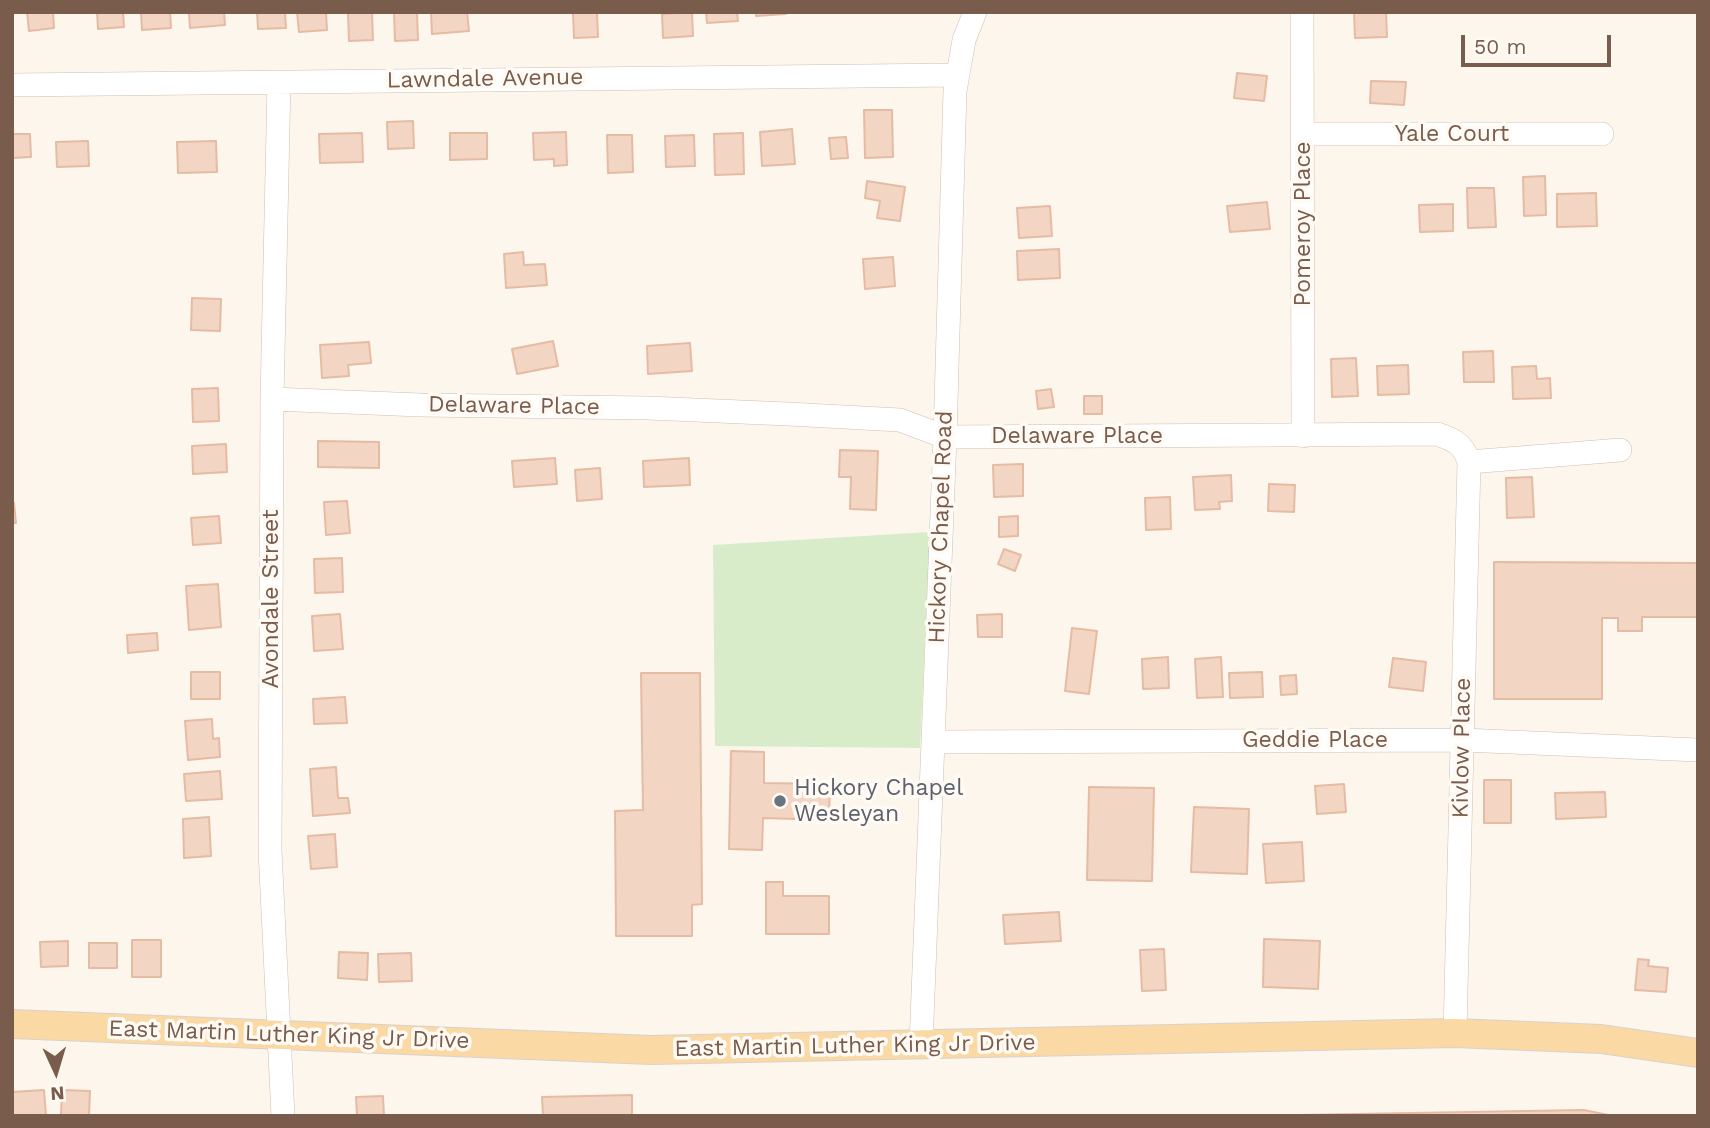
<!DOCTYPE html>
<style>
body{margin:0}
#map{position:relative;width:1710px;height:1128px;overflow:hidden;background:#fdf6ec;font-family:"Work Sans",sans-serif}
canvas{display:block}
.frame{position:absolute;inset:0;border:14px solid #7a5c4d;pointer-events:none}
.north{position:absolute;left:21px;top:1037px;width:70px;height:70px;-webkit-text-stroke:5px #fffaf3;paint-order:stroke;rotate:176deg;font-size:19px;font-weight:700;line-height:28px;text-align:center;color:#7a5c4d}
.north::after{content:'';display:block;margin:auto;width:24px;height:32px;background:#7a5c4d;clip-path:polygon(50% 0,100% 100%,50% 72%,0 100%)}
.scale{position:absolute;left:1461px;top:35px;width:150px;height:32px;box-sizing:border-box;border:4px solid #7a5c4d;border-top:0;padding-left:9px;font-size:21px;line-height:24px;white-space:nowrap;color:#7a5c4d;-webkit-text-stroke:5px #fffaf3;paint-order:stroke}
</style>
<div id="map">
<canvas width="1710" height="1128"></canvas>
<div class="frame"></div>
<div class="north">N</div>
<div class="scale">50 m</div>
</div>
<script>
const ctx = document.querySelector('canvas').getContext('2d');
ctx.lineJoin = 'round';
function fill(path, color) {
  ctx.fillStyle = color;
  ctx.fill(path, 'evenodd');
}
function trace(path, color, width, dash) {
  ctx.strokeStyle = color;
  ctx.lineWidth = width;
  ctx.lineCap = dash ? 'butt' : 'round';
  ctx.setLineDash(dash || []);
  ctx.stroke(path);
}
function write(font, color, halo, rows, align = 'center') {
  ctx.font = font + ' "Work Sans",sans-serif';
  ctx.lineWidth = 7;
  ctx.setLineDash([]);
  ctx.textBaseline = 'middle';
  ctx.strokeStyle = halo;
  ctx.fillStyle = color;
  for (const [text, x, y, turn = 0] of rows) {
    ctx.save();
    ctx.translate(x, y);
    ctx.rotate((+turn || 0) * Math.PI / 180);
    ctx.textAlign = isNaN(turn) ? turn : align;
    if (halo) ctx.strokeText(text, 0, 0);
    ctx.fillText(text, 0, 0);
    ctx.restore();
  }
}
fill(new Path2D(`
 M930 532 920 748 715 746 713 545Z`), '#d8ecc9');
const building = new Path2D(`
 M27 12H53L54 28 29 31Z
 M97 12H123L124 27 98 29Z
 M141 12H170L171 28 142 30Z
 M189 12H224L225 25 190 28Z
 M257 12H285L286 28 258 29Z
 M297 12H326L327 30 299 32Z
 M372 12 373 40 349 41 348 13Z
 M394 12H417L418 40 395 41Z
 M431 12H467L469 31 432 34Z
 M573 12H597L598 37 574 38Z
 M692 12 693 36 663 38 662 14Z
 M706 12H737L738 21 707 23Z
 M756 12H786V14L756 16Z
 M1354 12H1386L1387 37 1355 38Z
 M1237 73 1267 76 1264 101 1234 98Z
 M1371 81 1406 82 1404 105 1370 103Z
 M864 110H892L893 157 865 158Z
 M413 121 414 148 388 149 387 122Z
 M792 129 795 164 762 166 760 132Z
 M566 132 567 165 554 166V159L534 160 533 133Z
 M362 133 363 162 320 163 319 134Z
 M450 133H487V159L450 160Z
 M743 133 744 174 715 175 714 134Z
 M12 134H30L31 157 12 158Z
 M607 135H632L633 172 608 173Z
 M694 135 695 166 666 167 665 136Z
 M846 137 848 158 831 159 829 138Z
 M88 141 89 166 57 167 56 142Z
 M216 141 217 172 178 173 177 142Z
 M1545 176 1546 215 1524 216 1523 177Z
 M867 181 905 187 900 221 877 218 880 201 865 198Z
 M1467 188H1494L1496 227 1468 228Z
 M1596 193 1597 226 1557 227V194Z
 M1267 202 1270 229 1230 232 1227 206Z
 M1453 204V231L1420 232 1419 205Z
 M1050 206 1052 236 1019 238 1017 208Z
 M1059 249 1060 278 1018 280 1017 251Z
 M523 252 524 265 545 264 547 285 506 288 504 254Z
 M893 257 895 286 865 289 863 259Z
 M192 298 221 299 220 331 191 330Z
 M553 341 558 366 517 374 512 349Z
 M369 342 371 363 348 365 349 376 322 378 320 345Z
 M690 343 692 371 648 374 647 346Z
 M1493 351 1494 382H1464L1463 352Z
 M1356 358 1358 396 1332 397 1331 359Z
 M1408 365 1409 394 1378 395 1377 366Z
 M1536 366 1537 379 1550 378 1551 398 1513 399 1512 367Z
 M218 388 219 421 193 422 192 389Z
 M1051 389 1054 407 1038 409 1036 391Z
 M1084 396H1102V414H1084Z
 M318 441 379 442V468L318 467Z
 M226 444 227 472 193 474 192 446Z
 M840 450 878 451 876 510 850 509 851 477H839Z
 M555 458 557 484 514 487 512 461Z
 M689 458 690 485 644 487 643 461Z
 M1023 464V496L994 497 993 465Z
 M600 468 602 499 577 501 575 470Z
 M1231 475 1232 501 1219 502 1220 509 1195 510 1193 477Z
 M1532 477 1534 517 1507 518 1506 478Z
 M1269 484 1295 485 1294 512 1268 511Z
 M1170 497 1171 529 1146 530 1145 498Z
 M347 501 350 533 326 535 324 502Z
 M12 503H14L16 523H12Z
 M219 516 221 543 193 545 191 518Z
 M1018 516V536L999 537V517Z
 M1004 549 1021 555 1015 571 998 564Z
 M342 558 343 592 315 593 314 559Z
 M1494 562 1698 563V617H1642V631H1618V618H1602V699H1494Z
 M218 584 221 627 189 630 186 586Z
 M340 614 343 649 314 651 312 616Z
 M1002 614V637H978L977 615Z
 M1072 628 1097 631 1089 694 1065 691Z
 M157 633 158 650 128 653 127 635Z
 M1168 657 1169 688 1143 689 1142 659Z
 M1221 657 1223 697 1197 698 1195 659Z
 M1393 658 1426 662 1423 691 1389 687Z
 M191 672H220V699H191Z
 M1262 672 1263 697 1230 698 1229 673Z
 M641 673H700L702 904 692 905V936H616L615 811 643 810Z
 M1296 675 1297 694 1281 695 1280 676Z
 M345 697 347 723 314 724 313 699Z
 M212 719 213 739 219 738 220 757 188 760 185 721Z
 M731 751 764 752V783L830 784 829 820 763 818 762 850 729 849Z
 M336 767 338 798H348L350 813 313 816 310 769Z
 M220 771 222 799 186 801 184 774Z
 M1484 780H1511V823H1484Z
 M1344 784 1346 812 1317 814 1315 786Z
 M1089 787 1154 788 1152 881 1087 880Z
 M1605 792 1606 817 1556 819 1555 793Z
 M1194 807 1249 809 1247 874 1191 872Z
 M209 817 211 856 184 858 183 819Z
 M335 834 337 867 311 869 308 836Z
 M1302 842 1304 881 1266 883 1263 844Z
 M766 882H783V896H829V934H766Z
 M1059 912 1061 941 1005 944 1003 915Z
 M1264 939 1320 941 1318 989 1263 987Z
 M132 940H161V977H132Z
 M68 941V966L41 967 40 942Z
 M89 943H117V968H89Z
 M1164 949 1166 990 1142 991 1140 950Z
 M339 952 368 953 367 980 338 978Z
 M411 953 412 981 379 982 378 954Z
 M1638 959 1649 960 1648 966 1668 968 1666 992 1635 990Z
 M44 1090 46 1116H12V1092Z
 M62 1090 90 1091 89 1116H61Z
 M632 1095V1116H543L542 1097Z
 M383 1096 384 1116H357L356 1097Z
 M1584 1110 1613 1116 1297 1115Z`);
fill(building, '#f3d5c3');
trace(building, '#e6bba3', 2);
const minor = new Path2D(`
 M1302 12 1303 436
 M279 82 272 399 270 850 283 1116
 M12 85 957 75
 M1302 134H1602
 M272 399 420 405 648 408 788 414 900 420 945 437 1437 434C1455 440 1463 444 1469 462L1455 1033
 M1469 462 1620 450
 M933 742 1463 740 1698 750
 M921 1045 945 437 955 91 964 40 975 12`);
const major = new Path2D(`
 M12 1024 651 1050 1455 1033 1601 1039 1698 1053`);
trace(minor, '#d1beb0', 24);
trace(major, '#dad1cd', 30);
trace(minor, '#fff', 23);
trace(major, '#fbd9a5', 28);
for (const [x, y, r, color] of [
 [780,801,7,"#6b7280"]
]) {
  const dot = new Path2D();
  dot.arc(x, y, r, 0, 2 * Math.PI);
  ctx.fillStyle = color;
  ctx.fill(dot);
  trace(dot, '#fffaf3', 2.5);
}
write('23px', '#7a5c4d', '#fffaf3', [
 ["Lawndale Avenue",485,79,-1],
 ["Yale Court",1452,134],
 ["Pomeroy Place",1303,224,-90],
 ["Delaware Place",514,406,1],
 ["Delaware Place",1077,436],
 ["Hickory Chapel Road",941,527,-88],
 ["Avondale Street",271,599,-90],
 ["Geddie Place",1315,740],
 ["Kivlow Place",1462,748,-89],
 ["East Martin Luther King Jr Drive",289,1035,2],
 ["East Martin Luther King Jr Drive",855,1046,-1]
]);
write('23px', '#5b616d', '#fffaf3', [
 ["Hickory Chapel",794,788],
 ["Wesleyan",794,814]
], 'left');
</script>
